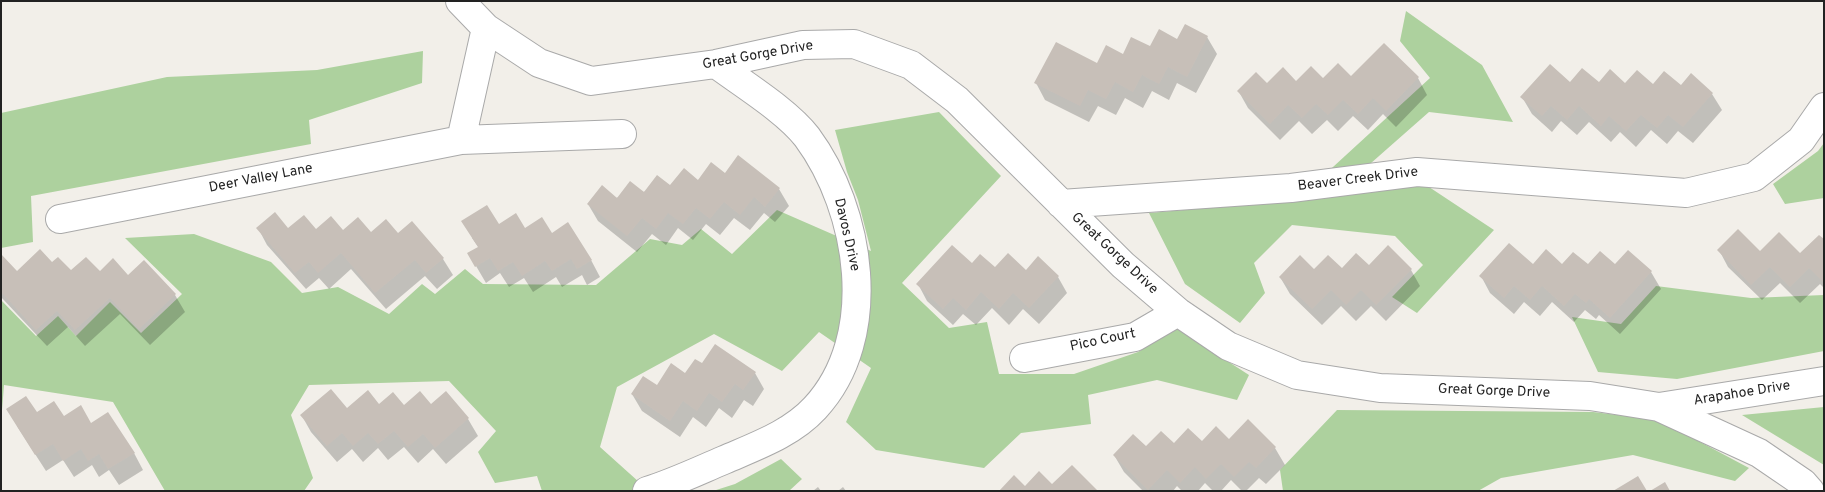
<!DOCTYPE html>
<style>
body{margin:0}
#map{position:relative;width:1825px;height:492px;overflow:hidden;background:#f2efe9;font-family:Overpass,sans-serif}
canvas{display:block}
.frame{position:absolute;inset:0;border:2px solid #222;pointer-events:none}
</style>
<div id="map">
<canvas width="1825" height="492"></canvas>
<div class="frame"></div>
</div>
<script>
const ctx = document.querySelector('canvas').getContext('2d');
ctx.lineJoin = 'round';
function fill(path, color) {
  ctx.fillStyle = color;
  ctx.fill(path, 'evenodd');
}
function trace(path, color, width, dash) {
  ctx.strokeStyle = color;
  ctx.lineWidth = width;
  ctx.lineCap = dash ? 'butt' : 'round';
  ctx.setLineDash(dash || []);
  ctx.stroke(path);
}
function write(font, color, halo, rows, align = 'center') {
  ctx.font = font + ' Overpass,sans-serif';
  ctx.lineWidth = 4;
  ctx.setLineDash([]);
  ctx.textBaseline = 'middle';
  ctx.strokeStyle = halo;
  ctx.fillStyle = color;
  for (const [text, x, y, turn = 0] of rows) {
    ctx.save();
    ctx.translate(x, y);
    ctx.rotate((+turn || 0) * Math.PI / 180);
    ctx.textAlign = isNaN(turn) ? turn : align;
    if (halo) ctx.strokeText(text, 0, 0);
    ctx.fillText(text, 0, 0);
    ctx.restore();
  }
}
fill(new Path2D(`
 M1406 11 1482 65 1513 122 1429 112 1337 193 1426 185 1494 230 1417 313 1392 297 1423 265 1395 236 1292 225 1254 263 1265 293 1240 323 1185 284 1149 213 1297 200 1430 78 1400 41Z
 M423 51 422 83 309 120 311 144 31 196 33 242 1 248V113L167 77 317 70Z
 M939 112 1001 176 902 283 949 328 987 322 999 374H1074L1138 352 1176 328 1249 375 1237 400 1157 380 1088 395 1091 424 1021 433 984 468 876 450 846 422 871 368 819 332 782 371 714 334 617 387 600 447 649 491H542L537 476 495 483 478 452 496 431 449 381 309 385 291 415 313 478 304 491H165L113 402 4 385 1 423V300L36 336 58 316 76 336 110 302 141 333 182 294 125 238 194 234 271 262 302 293 338 287 389 314 422 284 435 294 465 269 483 284 596 285 650 239 682 245 701 229 732 254 777 210 871 251 858 200 847 172 835 130Z
 M1824 143V198L1785 204 1773 184 1818 151Z
 M1656 286 1751 298 1824 295V351L1677 379 1598 372 1572 317 1621 324Z
 M1824 407V465L1742 415Z
 M1337 410 1593 412 1659 420 1749 468 1735 481 1633 455 1501 478 1478 491H1283L1280 470Z
 M781 459 802 479 789 491H713L735 484Z`), '#add19e');
fill(new Path2D(`
 M1207 37 1217 54 1196 93 1177 83 1169 100 1152 91 1143 108 1125 98 1116 115 1098 106 1089 122 1045 100 1036 83 1178 41Z
 M1351 78H1418L1427 95 1396 127 1383 114 1368 130 1353 116 1338 131 1327 120 1312 134 1299 121 1280 140 1248 108 1239 92 1267 85Z
 M1570 84 1681 87 1712 94 1722 110 1693 143 1678 131 1667 144 1651 130 1636 147 1620 132 1611 142 1589 122 1577 135 1561 121 1552 132 1532 114 1522 97Z
 M725 174 779 189 789 206 775 222 764 213 750 230 734 218 720 235 706 224 693 240 678 228 666 245 652 234 637 252 598 221 588 204Z
 M412 222 443 259 453 275 437 289 425 276 386 309 351 269 329 289 319 278 306 289 267 245 258 228 398 234Z
 M499 226 551 234 591 260 600 277 587 285 582 275 562 287 556 277 533 292 524 278 509 287 500 273 486 283 469 254 479 248 472 238Z
 M1824 241V288L1820 284 1800 303 1780 283 1762 300 1728 267 1719 250 1800 255Z
 M1 256 16 273 52 264 71 272 128 276 144 262 175 295 185 312 150 345 120 314 85 346 68 327 47 346 1 297Z
 M972 265 1058 277 1067 293 1039 324 1023 309 1009 325 992 308 976 325 963 314 953 325 927 301 918 284Z
 M1533 266H1615L1651 272 1661 289 1620 334 1599 315 1596 319 1585 310 1574 322 1552 302 1540 316 1524 302 1514 314 1490 293 1481 276Z
 M1369 267 1411 270 1420 286 1386 321 1371 306 1356 321 1341 306 1322 325 1290 294 1280 277 1314 270Z
 M702 365 755 373 764 389 753 406 744 400 732 418 719 408 706 427 693 417 680 437 642 411 632 394 686 375Z
 M446 393 468 419 478 436 446 464 433 449 418 463 404 447 388 460 378 448 363 462 352 449 337 462 311 432 302 416 379 405 431 406Z
 M36 414 91 425 134 453 143 470 119 485 109 470 99 477 92 465 74 477 63 460 46 471 17 426Z
 M1248 421 1275 448 1285 465 1266 484 1259 478 1246 491H1242L1231 480 1221 491H1213L1205 483 1198 491H1182L1177 486 1173 491H1143L1124 472 1114 455 1146 448 1229 441Z
 M818 487 821 491H813Z
 M843 487 846 491H838Z`), '#0003');
fill(new Path2D(`
 M1185 24 1208 36 1187 77 1168 67 1159 84 1142 75 1133 92 1115 82 1106 99 1088 90 1080 106 1034 83 1056 42 1097 63 1106 45 1123 54 1131 37 1150 46 1159 29 1177 39Z
 M1384 43 1419 77 1386 111 1373 98 1358 114 1343 100 1328 115 1316 104 1302 118 1288 105 1270 124 1237 91 1256 72 1267 83 1283 67 1296 81 1311 66 1323 78 1338 63 1351 76Z
 M1550 64 1570 82 1582 68 1599 82 1610 69 1625 83 1637 70 1653 84 1664 71 1681 85 1691 73 1713 93 1683 127 1668 115 1657 128 1641 115 1626 131 1609 116 1601 126 1579 106 1567 120 1551 106 1542 116 1520 97Z
 M738 155 780 188 765 207 754 197 740 215 724 202 710 219 696 208 683 224 668 213 656 229 642 218 627 236 587 204 602 185 617 198 630 181 644 192 657 175 670 185 684 168 698 180 711 162 725 173Z
 M487 205 499 224 516 213 525 228 542 217 552 233 568 222 592 260 577 269 571 259 552 271 545 261 522 276 513 262 498 271 490 258 475 267 467 253 478 247 461 221Z
 M275 212 288 228 304 215 316 229 331 216 343 230 358 217 371 232 386 219 398 233 412 221 444 258 426 273 415 260 375 293 341 253 318 273 309 262 295 273 256 228Z
 M1738 229 1760 251 1779 232 1800 253 1819 235 1824 239V283L1809 268 1790 287 1770 267 1751 285 1717 250Z
 M1509 243 1533 264 1546 249 1562 264 1573 252 1588 264 1600 251 1615 264 1628 250 1652 271 1610 318 1589 299 1586 303 1575 294 1564 306 1542 286 1530 300 1514 286 1504 298 1479 276Z
 M952 245 972 263 980 254 995 267 1008 253 1026 270 1038 256 1059 276 1029 308 1013 293 999 309 981 292 966 310 953 298 943 309 916 284Z
 M1388 245 1412 269 1376 305 1361 290 1346 305 1331 290 1312 309 1279 277 1300 255 1314 269 1328 255 1342 268 1356 253 1369 265Z
 M40 249 52 262 58 257 71 270 86 257 100 271 113 258 128 275 144 260 176 294 139 329 110 298 75 330 57 311 36 330 1 292V254L17 271Z
 M715 344 756 372 743 390 735 384 722 402 709 393 697 411 683 401 670 421 631 394 643 376 657 385 671 363 685 373 695 359 702 363Z
 M331 389 347 408 368 390 379 404 393 392 404 405 420 391 431 404 446 391 469 418 435 448 423 434 408 447 394 431 378 444 368 433 353 446 342 433 327 446 300 415Z
 M26 396 37 412 54 401 64 416 81 405 91 423 108 412 135 453 108 469 99 454 88 461 81 449 63 461 53 444 35 455 6 409Z
 M1248 419 1276 447 1256 468 1249 462 1234 477 1221 464 1206 479 1195 467 1180 483 1167 470 1148 490 1113 455 1133 434 1146 446 1161 431 1174 443 1188 428 1202 441 1216 426 1229 439Z
 M1072 465 1098 491H999L1014 475 1025 486 1039 471 1052 484Z
 M1638 476 1647 491H1613Z
 M1665 482 1670 491H1650Z`), '#c7bfb8');
const street = new Path2D(`
 M460 1 486 28 539 63 591 81 716 64 803 45 854 44 911 65 957 100 1123 265 1178 312 1228 346 1297 375 1380 388 1590 396 1659 407 1759 453 1803 483 1810 491
 M461 140 486 28
 M1061 204 1291 188 1417 172 1686 193 1754 177 1801 140 1824 107
 M60 219 461 140 622 134
 M1024 358 1135 337 1178 312
 M1659 407 1824 381
 M647 491C673 483 698 471 724 460 756 446 791 434 815 408 881 337 861 210 807 137 787 111 743 84 716 64`);
trace(street, '#a9a9a9', 30);
trace(street, '#fff', 28);
write('14px', '#222', '#fff', [
 ["Great Gorge Drive",758,56,-10],
 ["Deer Valley Lane",261,179,-11],
 ["Beaver Creek Drive",1358,180,-7],
 ["Davos Drive",846,235,77],
 ["Great Gorge Drive",1114,254,43],
 ["Pico Court",1103,341,-12],
 ["Great Gorge Drive",1494,392,2],
 ["Arapahoe Drive",1742,394,-9]
]);
</script>
